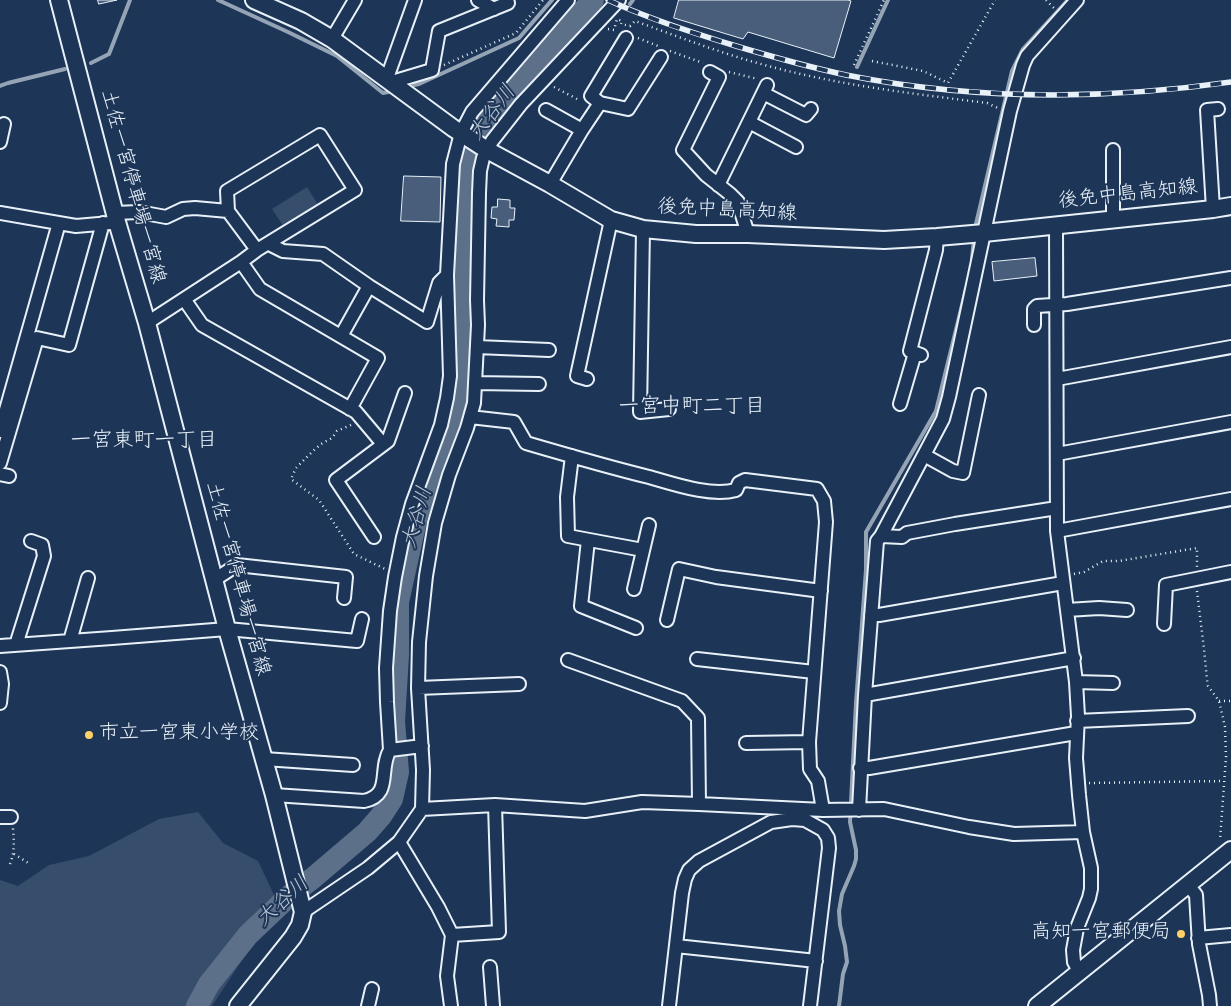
<!DOCTYPE html>
<meta charset="utf-8">
<style>
body{margin:0}
canvas{display:block;background:#1d3557}
</style>
<canvas width="1231" height="1006"></canvas>
<script>
const ctx = document.querySelector('canvas').getContext('2d');
ctx.lineJoin = 'round';
function fill(path, color) {
  ctx.fillStyle = color;
  ctx.fill(path, 'evenodd');
}
function trace(path, color, width, dash) {
  ctx.strokeStyle = color;
  ctx.lineWidth = width;
  ctx.lineCap = dash ? 'butt' : 'round';
  ctx.setLineDash(dash || []);
  ctx.stroke(path);
}
function write(font, color, halo, rows, align = 'center') {
  ctx.font = font + ' "Indie Flower","Klee One",sans-serif';
  ctx.lineWidth = 4;
  ctx.setLineDash([]);
  ctx.textBaseline = 'middle';
  ctx.strokeStyle = halo;
  ctx.fillStyle = color;
  for (const [text, x, y, turn = 0] of rows) {
    ctx.save();
    ctx.translate(x, y);
    ctx.rotate((+turn || 0) * Math.PI / 180);
    ctx.textAlign = isNaN(turn) ? turn : align;
    if (halo) ctx.strokeText(text, 0, 0);
    ctx.fillText(text, 0, 0);
    ctx.restore();
  }
}
fill(new Path2D(`
 M307 187 320 208 286 230 272 209Z
 M198 812 223 843 258 861 275 897 260 933 212 1006H0V880L18 886 49 865 89 856 159 819Z`), '#374d6c');
trace(new Path2D(`
 M218 0 288 32 337 56 383 93 388 92
 M630 4 633 0
 M91 63 109 54 130 0
 M857 67 888 0
 M414 85 419 84 519 38 552 0
 M0 86 8 83 65 69
 M975 230 976 224 1012 71 1023 49 1068 0
 M972 260 974 237
 M839 1006 843 974 847 962 845 946 840 925 839 911 842 894 854 866 856 859V850L850 822 856 703 866 570V532L936 411 966 289`), '#95a4b5', 4);
trace(new Path2D(`
 M197 1006 209 984 248 935 288 897 313 878 367 832 381 816 392 799 398 772 394 721 398 655V602L417 516 459 399C463 371 463 343 460 315L466 166 469 147 495 107 593 0`), '#5d7089', 22);
const building = new Path2D(`
 M98 0H117L99 4Z
 M679 0H848L851 1 834 58 748 32 743 39 674 18Z
 M404 176 441 177 440 222 401 221Z
 M498 199 510 200V208H515L514 220H509V227L496 226 497 219 491 218 492 207H497Z
 M1035 258 1037 276 994 281 992 262Z`);
fill(building, '#495e7a');
trace(building, '#e8f1f8', 1);
const minor = new Path2D(`
 M478 0 494 9
 M332 39 355 0
 M710 72 719 77 683 150 706 175 730 194 738 202 748 234
 M387 78 415 0
 M392 82 432 70 439 31 508 3
 M763 93 806 115 811 109
 M600 103 591 96 626 38
 M546 110 582 130
 M749 122 796 147
 M0 142 4 124
 M550 184 582 130 600 103 628 109 661 57
 M718 185 767 85
 M1213 209 1207 110 1218 109
 M0 213 76 226 110 223
 M115 213 139 212 166 217 183 209 195 208 228 211
 M1113 219V150
 M1056 225 1057 531 1076 682 1078 716 1076 758 1079 795 1083 832 1091 868V889L1089 898 1077 928 1073 950 1074 962 1080 973
 M643 229 640 412 669 409
 M269 244 283 251 323 254 369 286 427 322 439 283 447 275
 M241 262 260 289 378 358 350 409
 M184 299 202 325 356 412 383 444
 M147 323 241 262 257 250 355 190 320 135 227 191 228 211 257 250
 M1034 325V309L1037 306 1067 304 1231 278
 M341 336 369 286
 M477 347 549 350
 M921 355 910 351 936 250 937 237
 M587 379 577 376 611 220
 M1057 379 1231 347
 M475 383 539 384
 M900 404 915 353
 M470 417 514 422 526 443C567 455 608 467 649 477 674 484 711 497 736 490L739 483 745 480 817 489 824 501 826 522 809 742 810 769 818 781 823 810 884 809 969 827 1014 834 1083 832
 M0 431 59 223
 M1057 454 1231 422
 M924 455 953 471 963 473 979 395
 M572 456 567 497 568 536 643 550
 M0 463 37 338 69 345 103 223
 M0 474 9 476
 M1057 531 1231 499
 M881 536 943 419 949 397 1010 111 1023 65 1027 56 1077 0
 M374 537 336 480 388 441 405 393
 M588 540 581 606 636 628
 M214 580 237 565 346 577 344 598
 M634 589 649 525
 M1067 610 1099 608 1127 610
 M871 615H879L1063 583
 M667 620 679 569 716 577 821 591
 M1164 624 1166 585 1231 572
 M70 641 88 578
 M16 645 44 556 42 545 31 541
 M0 646 112 638 227 629 357 641 362 619
 M697 659 814 672
 M568 660 682 701 698 718 699 804
 M0 672 2 684 0 703
 M1076 682 1113 683
 M418 688 519 684
 M865 695 1074 658
 M1077 721 1188 716
 M746 743 809 742
 M390 750 422 746
 M264 759 353 765
 M860 768H869L1076 733
 M274 795 364 801C393 795 378 769 390 750L387 702 386 668 390 611 395 577 403 537 412 504 441 425 447 398 450 376 447 275 453 164 461 133 472 112 568 0
 M422 809 495 805 585 811 642 802 699 804 823 810
 M859 810 865 695 877 541 881 536 902 537 907 533 955 524 1057 508
 M0 817H11
 M399 842 438 907 452 935 447 976 451 1006
 M1188 885 1196 895 1199 944 1209 995 1210 1006
 M303 912 368 868 399 842 422 809 423 770 418 688 419 642 426 576 435 523 449 475 467 428 474 403 478 325 477 300 479 193 480 171 483 158 492 141 521 104 619 0
 M452 935 499 932 495 805
 M1198 938 1231 935
 M676 946 816 961
 M490 967 493 1006
 M368 1006 372 989
 M669 1006 682 893 685 879 689 870 699 861 771 822 792 819 805 820 823 830 828 838 829 848 810 1006`);
const major = new Path2D(`
 M59 0 117 222 147 323 227 629 274 795 303 912 300 925 293 937 238 1006
 M254 0 301 21 332 39 453 128 487 150 550 184 611 220 643 229 696 234H748L884 240 937 237 984 233 1213 209 1231 206
 M1037 1006 1231 850`);
trace(minor, '#e8f1f8', 16);
trace(major, '#e8f1f8', 20);
trace(new Path2D(`
 M1046 0 1054 8
 M608 29 614 30 617 19 622 21 621 24 630 26 635 21C682 38 728 56 776 68 845 86 916 94 987 103L1000 109
 M638 38 658 46
 M670 51 703 63
 M872 61 923 71 948 83 995 0
 M444 65 516 33 543 0
 M854 65 884 0
 M729 72 758 79
 M554 87 579 100
 M351 425 337 431 332 438 321 444 312 452 296 468 291 479 319 500 354 554 385 569
 M1074 574 1084 572 1103 561H1119L1197 548V568
 M1197 591 1204 649 1207 680 1208 686 1219 701 1225 727 1226 757 1220 840
 M1219 701H1231
 M1089 783 1224 781
 M14 854 30 864
 M10 864C15 851 14 841 13 828`), '#e8f1f8', 2.5, [1, 4]);
trace(minor, '#1d3557', 12);
trace(major, '#1d3557', 16);
const rail = new Path2D(`
 M608 0C649 19 693 33 736 46 773 57 809 67 846 75 972 100 1105 100 1231 82`);
trace(rail, '#e8f1f8', 5.5);
trace(rail, '#1d3557', 4, [11]);
for (const [x, y, r, color] of [
 [89,735,5,"#ffd166"],
 [1181,934,5,"#ffd166"]
]) {
  const dot = new Path2D();
  dot.arc(x, y, r, 0, 2 * Math.PI);
  ctx.fillStyle = color;
  ctx.fill(dot);
  trace(dot, '#1d3557', 2);
}
write('20px', '#e8f1f8', '#1d3557', [
 ["土佐一宮停車場一宮線",131,187,75],
 ["後免中島高知線",1128,196,-6],
 ["後免中島高知線",727,212,3],
 ["土佐一宮停車場一宮線",236,579,75]
]);
write('20px', '#e8f1f8', '#1d3557', [
 ["市立一宮東小学校",99,735],
 ["高知一宮郵便局",1171,934,"right"]
], 'left');
write('italic 21px', '#b7c4d1', '#1d3557', [
 ["大谷川",494,114,-53],
 ["大谷川",419,518,-74],
 ["大谷川",284,903,-42]
]);
write('21px', '#e8f1f8', '#1d3557', [
 ["一宮中町二丁目",692,409],
 ["一宮東町一丁目",144,443]
]);
</script>
